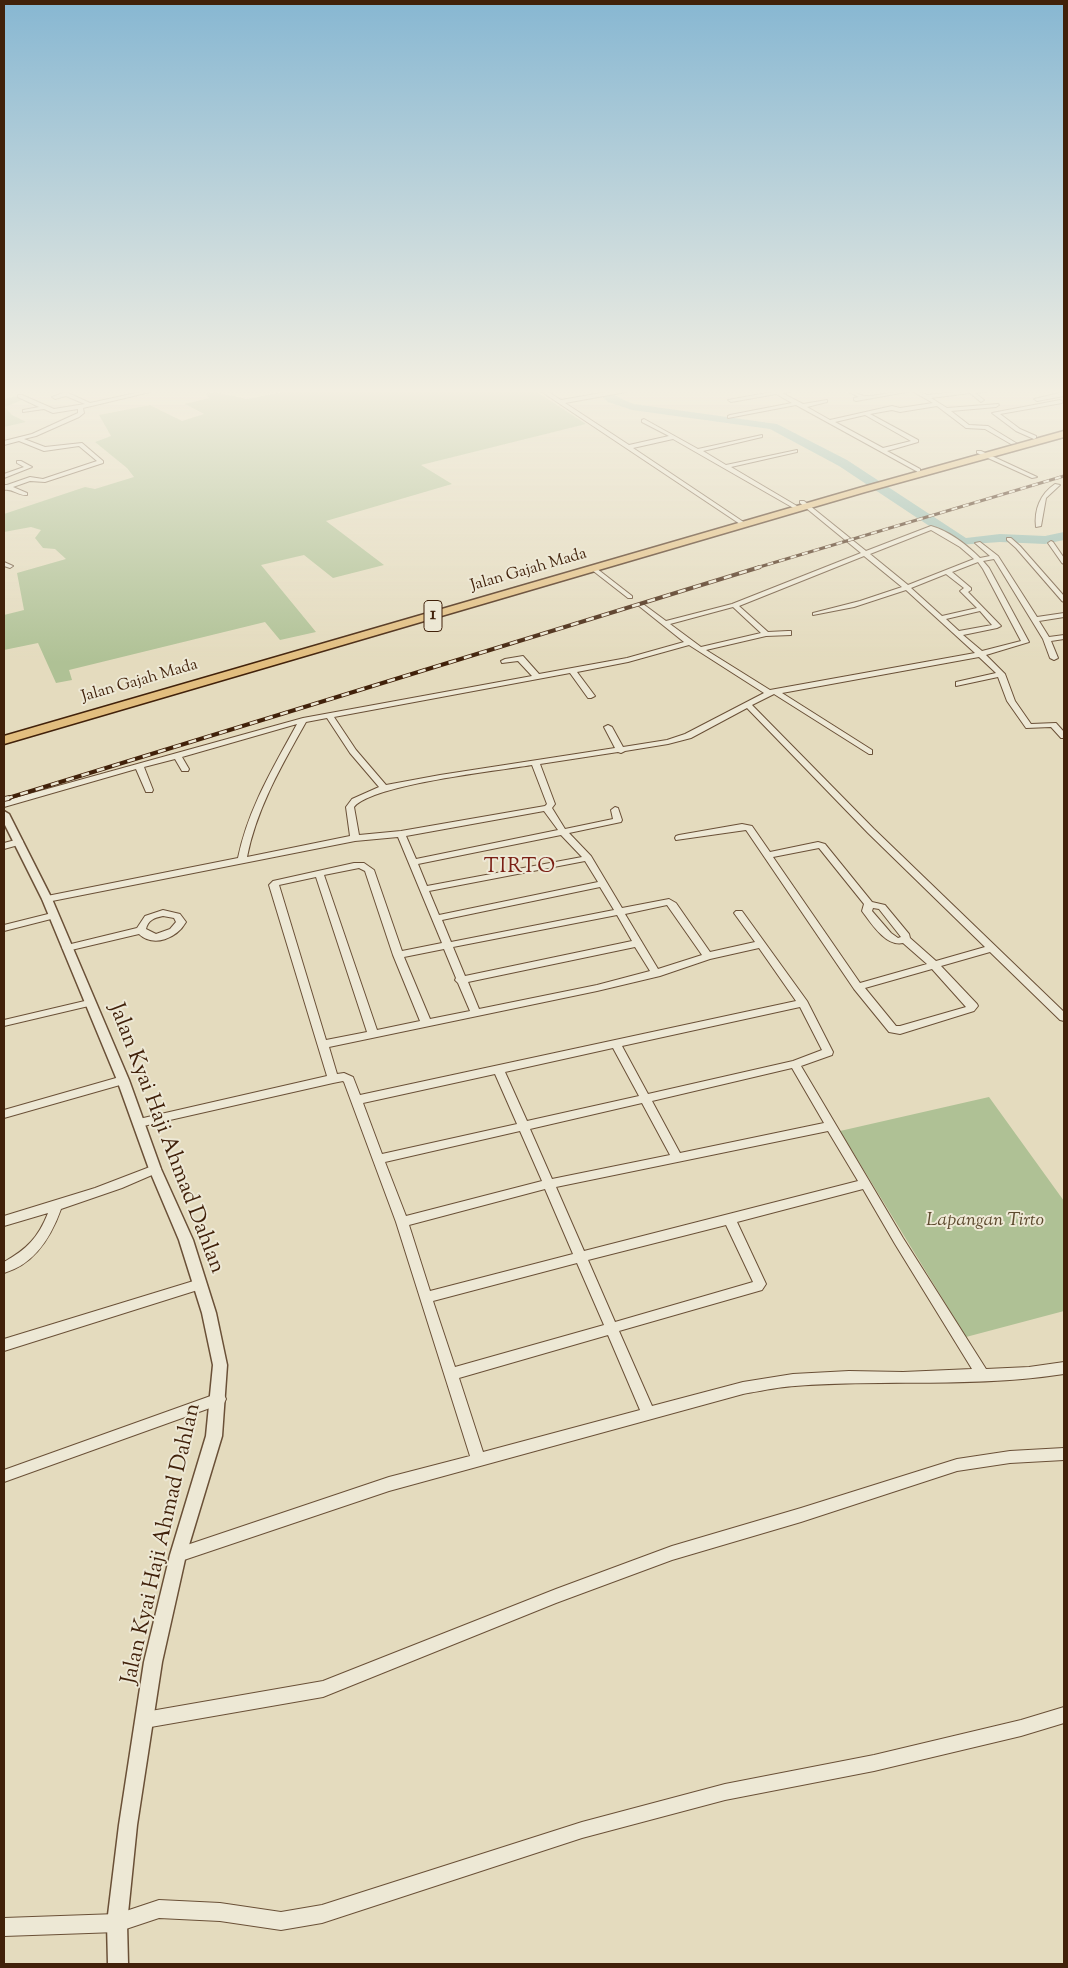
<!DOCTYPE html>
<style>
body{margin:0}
#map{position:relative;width:1068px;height:1968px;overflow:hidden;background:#e4dbbe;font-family:"Sorts Mill Goudy",serif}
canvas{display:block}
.frame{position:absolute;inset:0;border:5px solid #41210a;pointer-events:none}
</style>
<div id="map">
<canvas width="1068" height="1968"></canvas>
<div class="frame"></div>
</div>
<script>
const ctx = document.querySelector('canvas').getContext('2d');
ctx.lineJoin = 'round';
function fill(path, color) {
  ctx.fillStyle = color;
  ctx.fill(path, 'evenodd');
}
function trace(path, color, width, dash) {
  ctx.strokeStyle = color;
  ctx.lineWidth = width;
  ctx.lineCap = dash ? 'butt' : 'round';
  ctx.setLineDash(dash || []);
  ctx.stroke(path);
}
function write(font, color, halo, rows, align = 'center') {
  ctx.font = font + ' "Sorts Mill Goudy",serif';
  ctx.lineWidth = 4;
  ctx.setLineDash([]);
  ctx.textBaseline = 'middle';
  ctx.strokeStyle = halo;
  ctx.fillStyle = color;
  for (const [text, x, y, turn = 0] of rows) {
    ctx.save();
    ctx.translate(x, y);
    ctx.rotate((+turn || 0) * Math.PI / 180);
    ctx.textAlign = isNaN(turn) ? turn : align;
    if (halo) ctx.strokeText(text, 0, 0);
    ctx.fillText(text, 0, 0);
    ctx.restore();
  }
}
fill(new Path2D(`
 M302 388H531L586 424 421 465 452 484 326 521 384 565 333 578 304 555 261 565 316 632 280 640 265 622 69 670 72 680 56 683 38 643 4 650V615L24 610 17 573 66 559 55 549 43 548 35 538 41 530 31 527 4 532V514L85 487 95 489 134 477 127 468 95 442 111 436 99 415 150 405 182 421 204 414 185 404 209 398 206 394 215 392 247 399Z
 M17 396 24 399 5 407 12 415 26 422 4 427V399Z
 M989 1097 1064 1201V1311L966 1337 840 1131Z`), '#afc195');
fill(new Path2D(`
 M592 388C607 388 619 399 634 404L777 424 847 460 966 538 1000 534 1045 536 1064 532V540L1045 544 1000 542 958 545 839 466 770 429 632 410 608 402Z`), '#95bbb1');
const minor = new Path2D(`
 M159 388H167L83 408 84 413 79 417 36 436 24 439 45 447 82 443 103 461V463L45 482 30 481 13 487 27 493V495C19 496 12 488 4 490V485H7L30 477 43 479 97 461 79 446 44 451 19 441 4 445V441L32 434 78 413V409L53 413 44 409 23 412V410L39 407 18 397V395H22L54 409 85 404 66 396 55 399 52 397 66 392 90 403Z
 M536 388H542L561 400 630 388H639L637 390 565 403 629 445 669 436 642 422V420L644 419 698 449 762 435V437L703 451 726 465 797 450V452L731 467 802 509 797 510 673 439 633 448 748 525 743 526Z
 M767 388H772L778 391 804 388 802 390 782 393 803 404 827 400V402L807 407 830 420 892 406 900 408 933 403 912 391 856 401 854 400V398L859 397 841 388C850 388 858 396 866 396 885 396 902 388 920 388L917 390 927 395 992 388H1004L1002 390 975 393 984 400 981 402 970 393 931 398 947 408 998 404 999 405 996 407 951 411 969 425 988 426 1016 443 1011 444 985 429 966 428 937 406 900 412 892 410 870 414 918 440V442L887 451 920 469V471L918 472 796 405 728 418V416L730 415 792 403 776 394 731 402 728 400 772 392ZM865 415 911 441 883 448 835 422Z
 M1064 392V396L1037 401 1034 399Z
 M1060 400 1062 401V403L1000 414 1020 429 1036 436V438L1034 439 1016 431 992 413Z
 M977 451H981L1037 477 1032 478 977 453Z
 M17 461H21L32 467 4 478V474L24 467 17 463Z
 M1055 484 1060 485 1046 498 1041 526 1036 527C1034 510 1040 494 1055 484Z
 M800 501H804L866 551 931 526C949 531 967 545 980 558L990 556 975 543 980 542 998 556 1037 617 1064 613V617L1039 621 1049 637 1064 635V639L1051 641 1058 658 1054 660 1050 658 1043 639 994 559 983 561 989 568 1029 642 986 655 1005 674 1015 701 1031 724 1056 723 1064 732V738H1061L1051 727 1026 728 1007 701 998 677 956 686V682L996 673 979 657 782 693 872 750V754H869L774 694 752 705 874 829 1064 1012V1021L1060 1020 990 952 941 966 977 1004 978 1006 974 1011 900 1034 889 1032 854 989 746 830 676 840 675 838 676 836 679 835 742 824 752 826 770 852 818 842 825 844 872 902 885 905 909 934 910 938 936 961 985 947 868 833 747 708 691 738 668 744 625 751 621 753 618 752 540 764 555 804 552 808 565 829 613 819 611 810 615 807 618 808 622 820 621 822 569 833 591 856 622 908 669 899 676 903 710 952 755 942 734 913 736 911H742L807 1001 833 1052 832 1055 801 1066 903 1238 986 1369 1029 1367 1064 1362V1374C975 1388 885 1379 795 1386 778 1387 760 1391 743 1394L389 1491 178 1562 173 1560 171 1555 173 1550 178 1548 389 1477 470 1456 396 1222 344 1082 343 1081 333 1083 139 1127 135 1126 133 1123 135 1120 139 1119 327 1076 269 885 273 881 354 863H364L374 870 402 951 442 943 398 837 355 841 47 902 42 899 47 896 238 858C248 809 273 768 297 724L182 757 189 769 188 771H182L175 759 144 767 153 790 152 792H146L136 769 4 807V801L303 718 532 676 518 661 502 663 501 661 505 659 523 656 539 674 627 658 684 642 639 606V604H643L666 621 732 604 861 553 800 503ZM931 530 960 547 974 559 908 585 870 554ZM864 556 902 587 860 601 813 613V615L854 607 906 590 975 653 770 690 706 650 766 636 791 635V631H788L768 632 739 606ZM978 562 983 569 1021 641 982 651 963 635 997 628 1001 626 968 592 971 590V588L952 572ZM946 574 964 588 960 591 977 608 942 616 911 588ZM733 607 761 633 701 647 670 624ZM980 611 992 625 959 631 946 619ZM689 645 764 693 685 734 667 740 623 747 612 727 608 725 604 727 615 748 440 775 386 785 356 750 334 717 570 673 588 698H591L595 696 577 672 628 662ZM327 718 350 753 379 787 352 799 346 807 350 836 247 857C257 807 282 765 306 722ZM532 765 547 804 545 806 401 831 359 835 354 807C374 784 497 771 532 765ZM544 811 558 830 416 859 406 836ZM561 835 582 857 427 886 418 864ZM819 848 864 904 862 911C871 923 886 947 903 943L927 964 860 983 773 857ZM585 861 598 882 439 915 429 891ZM359 868 365 871 393 955 420 1021 377 1030 324 875ZM316 877 367 1032 326 1040 279 885ZM600 887 614 910 451 942 442 920ZM667 905 702 955 658 969 625 914ZM873 908 879 909 901 937 898 938 891 933 872 911ZM617 915 632 941 465 976 453 947ZM635 947 650 971 597 985 479 1009 468 982ZM759 948 796 1001 360 1095 353 1077 344 1073 337 1074 329 1047 597 991 660 976 710 959ZM444 949 456 978 455 980 458 983 470 1011 430 1019 404 957ZM932 969 966 1007 900 1026H896L865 988ZM800 1007 822 1050 793 1061 648 1094 622 1046ZM613 1048 639 1096 527 1121 505 1072ZM792 1068 824 1123 680 1153 652 1101ZM495 1074 517 1124 382 1154 363 1103ZM642 1103 670 1155 552 1179 530 1129ZM520 1131 542 1181 406 1216 385 1162ZM828 1131 858 1181 584 1251 556 1187ZM545 1189 573 1254 430 1291 409 1225ZM863 1189 895 1244 972 1369 903 1372 849 1371 793 1374 743 1382 652 1406 619 1331 762 1290 766 1284 737 1222ZM726 1225 753 1282 615 1322 588 1260ZM577 1263 604 1325 455 1367 433 1301ZM608 1335 640 1410 483 1452 459 1378Z
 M1007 538H1011L1020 546 1064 596V602L1062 601 1016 548 1007 540Z
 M1051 541 1053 542 1064 558V564L1062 563 1048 543Z
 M4 562 13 566 10 568 4 566Z
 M592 568H596L632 596V598H628L592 570Z
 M19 839 22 840 23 842 22 844 4 849V843Z
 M163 910 180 914 186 922C177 938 154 948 139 934L67 951 62 948 67 945 137 928 145 916ZM163 916 174 918 176 922 170 929 156 934 146 929C148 920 154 918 163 916Z
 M52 913 57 916 55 918 4 931V925Z
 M89 1000 93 1001 94 1003 93 1005 4 1026V1020Z
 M123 1076 127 1077 128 1080 127 1083 4 1118V1110Z
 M155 1165 159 1166 161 1169 159 1172 122 1188 61 1209C51 1237 35 1264 4 1273V1262C27 1249 38 1238 48 1213L4 1226V1216L95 1188Z
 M200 1279 204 1280 206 1284 204 1288 4 1351V1339Z
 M219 1393 224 1395 226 1399 224 1403 4 1482V1470Z
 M1064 1448V1460L1010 1463 957 1471 801 1522 672 1560 556 1603 323 1697 145 1728 139 1726 137 1720 139 1714 145 1712 323 1681 556 1589 672 1546 801 1508 957 1459 1010 1451Z
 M1064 1707V1723L1021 1736 874 1771 725 1800 582 1838 322 1923 281 1930 220 1921 159 1918 117 1932 4 1936V1918L117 1914 159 1900 220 1903 281 1912 322 1905 582 1822 725 1784 874 1755 1021 1720Z`);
const tertiary = new Path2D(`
 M4 811 9 814 52 899 129 1080 161 1169 193 1240 216 1313 227 1365 222 1436 186 1555 162 1662 137 1825 127 1923 128 1964H108L107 1923 119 1825 144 1662 170 1555 206 1436 213 1365 202 1313 179 1240 149 1169 117 1080 42 899 4 823Z`);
const trunk = new Path2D(`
 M1064 431V437L865 492 4 744V736L859 488Z`);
trace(minor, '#6a5037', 2);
trace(tertiary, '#6a5037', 3);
trace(trunk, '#41210a', 3);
fill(minor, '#ede8d5');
fill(tertiary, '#ede8d5');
fill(trunk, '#e2be7f');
const railFar2 = new Path2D(`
 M756 568 1064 476`);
const railFar1 = new Path2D(`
 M5 799 760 567`);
const rail = new Path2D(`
 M4 799 9 798`);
trace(railFar2, '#41210a', 3);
trace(railFar1, '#41210a', 4);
trace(rail, '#41210a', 5.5);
trace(railFar2, '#ede8d5', 2, [6]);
trace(railFar1, '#ede8d5', 2.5, [8]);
trace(rail, '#ede8d5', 4, [11]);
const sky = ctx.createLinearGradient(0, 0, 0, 663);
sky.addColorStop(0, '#87b7d2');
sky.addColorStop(0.59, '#f3efe2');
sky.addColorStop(1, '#f3efe200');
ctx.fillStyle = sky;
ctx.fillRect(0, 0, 1068, 663);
write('16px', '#41210a', '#ede8d5', [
 ["Jalan Gajah Mada",529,571,-16],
 ["Jalan Gajah Mada",140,682,-16]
]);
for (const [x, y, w] of [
 [433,616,18]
]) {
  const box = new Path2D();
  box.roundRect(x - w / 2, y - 15.5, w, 31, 4);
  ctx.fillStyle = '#ede8d5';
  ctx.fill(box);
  trace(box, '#41210a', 1);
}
write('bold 18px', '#41210a', null, [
 ["1",433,616]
]);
write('italic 19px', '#5c492d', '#ede8d5', [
 ["Lapangan Tirto",985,1222]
]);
ctx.letterSpacing = '1px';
write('21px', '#7a1f14', '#ede8d5', [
 ["TIRTO",520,868]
]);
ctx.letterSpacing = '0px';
write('22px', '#41210a', '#ede8d5', [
 ["Jalan Kyai Haji Ahmad Dahlan",165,1139,69],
 ["Jalan Kyai Haji Ahmad Dahlan",163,1544,-77]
]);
</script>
